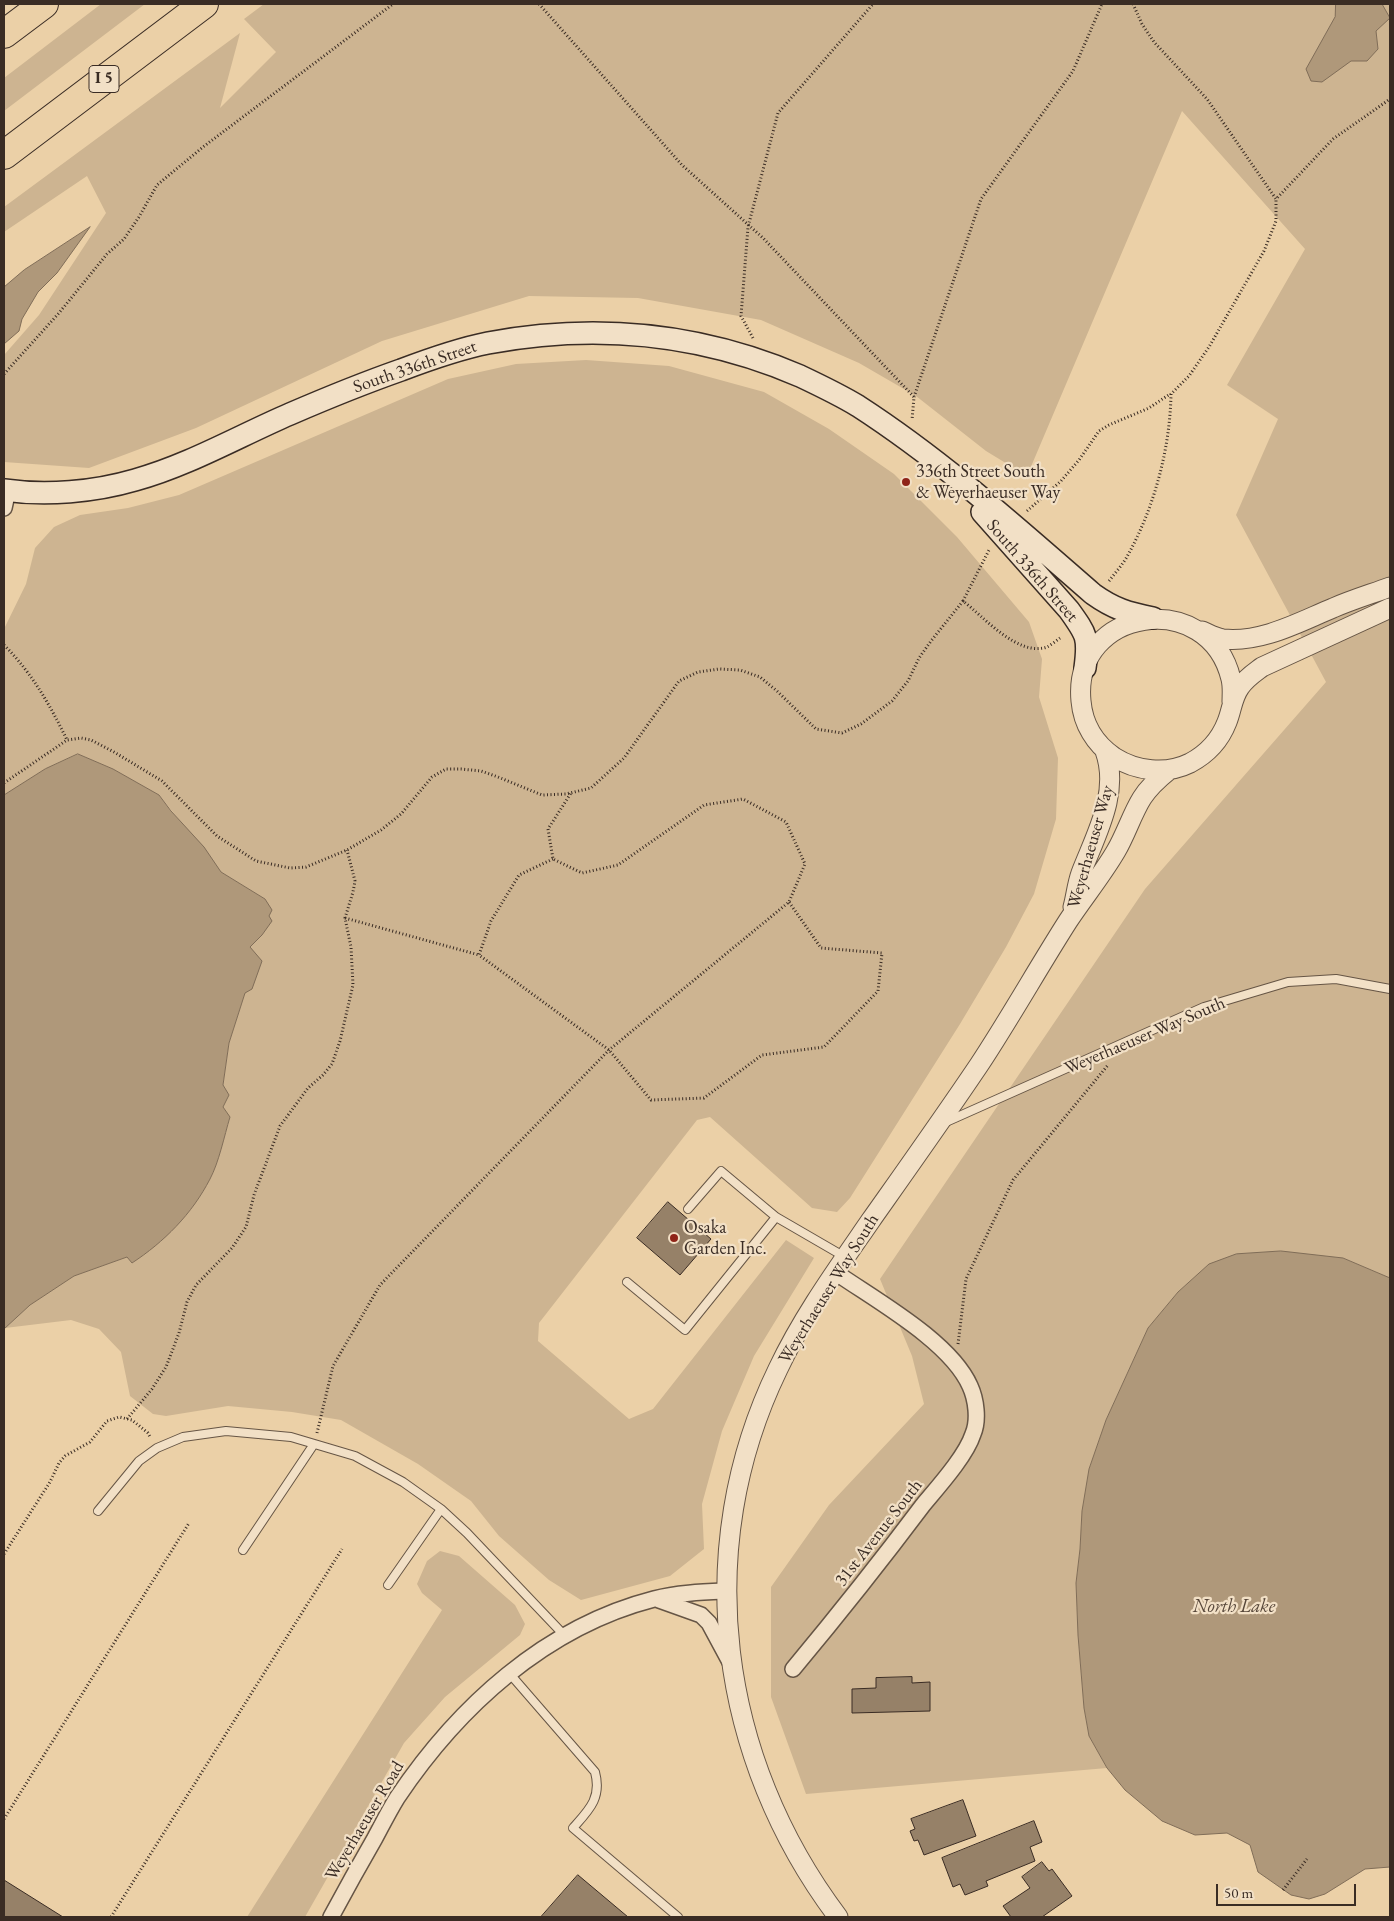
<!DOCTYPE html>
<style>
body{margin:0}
#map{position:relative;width:1394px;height:1921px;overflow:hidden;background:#ebd0a7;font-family:"EB Garamond",serif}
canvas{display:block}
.frame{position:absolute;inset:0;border:5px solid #3a2c24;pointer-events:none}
.scale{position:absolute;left:1216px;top:1884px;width:140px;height:22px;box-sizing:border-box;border:2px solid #3a2c24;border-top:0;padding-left:6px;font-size:15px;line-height:18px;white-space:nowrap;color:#3a2c24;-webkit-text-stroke:4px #f2e0c6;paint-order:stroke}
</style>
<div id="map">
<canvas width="1394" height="1921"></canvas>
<div class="frame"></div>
<div class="scale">50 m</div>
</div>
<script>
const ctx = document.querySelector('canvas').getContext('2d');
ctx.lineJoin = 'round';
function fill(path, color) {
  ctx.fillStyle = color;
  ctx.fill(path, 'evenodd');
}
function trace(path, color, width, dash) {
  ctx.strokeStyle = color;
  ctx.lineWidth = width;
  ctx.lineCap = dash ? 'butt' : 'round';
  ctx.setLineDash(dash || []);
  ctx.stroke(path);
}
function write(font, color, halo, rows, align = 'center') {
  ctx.font = font + ' "EB Garamond",serif';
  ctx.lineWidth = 4.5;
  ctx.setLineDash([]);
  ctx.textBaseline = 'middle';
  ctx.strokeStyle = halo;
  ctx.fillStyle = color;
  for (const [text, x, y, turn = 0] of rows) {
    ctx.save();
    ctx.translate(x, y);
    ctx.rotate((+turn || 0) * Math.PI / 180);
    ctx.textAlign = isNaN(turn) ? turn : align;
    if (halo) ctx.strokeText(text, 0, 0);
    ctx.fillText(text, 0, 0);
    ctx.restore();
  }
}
fill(new Path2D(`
 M101 4H145L4 111V78Z
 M264 4H1390V1278L1343 1258 1209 1264 1178 1292 1148 1328 1106 1420 1089 1469 1082 1511 1080 1549 1076 1583 1078 1635 1084 1708 1089 1736 1107 1768 806 1794 771 1697V1587L829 1505 924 1404 912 1356 880 1279 1145 889 1326 682 1236 515 1278 419 1227 385 1305 249 1182 111 1027 476 986 451 916 396 859 363 761 320 638 298 529 296 382 341 196 428 89 468 4 462V355L39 315 106 213 87 176 4 232V207L240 33 220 108 276 52 244 19Z
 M586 360 669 366 764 392 829 429 894 474 957 537 1029 622 1042 659 1039 697 1058 758 1056 819 1034 894 1006 947 960 1024 850 1198 837 1212 812 1208 710 1117 697 1120 539 1323 538 1341 629 1419 653 1409 786 1240 814 1258 754 1356 722 1431 702 1504 704 1549 670 1576 581 1600 549 1580 499 1536 471 1501 418 1464 341 1420 292 1412 228 1406 166 1416 153 1414 130 1396 121 1352 99 1329 71 1320 5 1328 30 1305 74 1276 127 1257 132 1263C164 1241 192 1214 210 1179 219 1162 224 1137 230 1118L223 1107 229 1095 223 1086 229 1043 245 993 250 947 262 935 269 916 265 899 221 872 159 795 113 769 78 754 45 769 4 795V629L26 584 35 548 54 527 80 515 128 508 179 495 448 379 516 364Z
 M440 1551 459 1556 515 1605 525 1624 520 1635 445 1697 404 1743 305 1917H247L442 1610 422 1593 417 1584 427 1561Z`), '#cdb491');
const water = new Path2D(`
 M1336 4H1382L1390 18 1376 31 1378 49 1367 61H1351L1322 82 1311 81 1306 69 1335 17Z
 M90 227 57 273 38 292 22 319 19 331 4 344V287L24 270Z
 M78 754 113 769 159 795 171 811 204 847 221 872 265 899 272 910 269 916 272 921 262 935 250 947 262 961 252 989 245 993 229 1043 223 1085 229 1095 223 1107 230 1117C224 1137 219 1162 210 1179 192 1214 164 1242 132 1263L127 1257 74 1276 30 1305 4 1329V795L45 769Z
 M1281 1251 1343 1258 1390 1278V1867L1365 1869 1325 1894 1309 1899 1291 1895 1258 1872 1250 1845 1227 1833 1195 1835 1162 1821 1125 1790 1107 1768 1089 1736 1084 1708 1078 1635 1076 1583 1080 1549 1082 1511 1089 1469 1106 1420 1148 1328 1178 1292 1209 1264 1236 1254Z`);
fill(water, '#af987a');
trace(water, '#806d58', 1);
const building = new Path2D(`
 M668 1202 711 1239 680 1275 637 1238Z
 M912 1677V1683L930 1682V1711L852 1713V1689L876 1688V1678Z
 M963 1800 976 1836 924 1855 918 1840 914 1841 910 1831 915 1829 911 1819Z
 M1034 1821 1042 1842 1030 1847 1035 1861 986 1881 988 1886 965 1895 960 1884 953 1887 942 1858Z
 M1042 1862 1049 1871 1052 1869 1072 1896 1042 1917H1011L1003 1906 1030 1888 1022 1877Z
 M578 1875 628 1917H541Z
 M4 1880 63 1917H4Z`);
fill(building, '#968168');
trace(building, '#3a2c24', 1);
const service = new Path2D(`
 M946 1122 1204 1007 1288 982 1336 979 1390 989
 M688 1209 721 1171 776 1217 845 1257
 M627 1282 685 1330 776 1217
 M98 1511 139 1461 157 1448 183 1437 226 1431 291 1437 355 1456 403 1482 441 1509 467 1533 564 1635
 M243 1550 314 1444
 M388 1585 441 1509
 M510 1674 595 1772C602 1798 589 1810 573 1828L678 1917`);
const minor = new Path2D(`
 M4 508 8 490
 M659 1600 701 1615 709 1623 730 1662
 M793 1669C838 1615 881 1561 923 1505 938 1487 966 1456 973 1434 979 1420 976 1399 970 1386 950 1341 875 1300 835 1272
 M331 1917C345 1891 360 1864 375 1838 382 1825 389 1811 397 1798 458 1707 545 1627 654 1599 677 1593 702 1592 725 1591`);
const tertiary = new Path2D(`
 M1202 631C1209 634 1216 638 1223 639 1262 643 1299 622 1333 608 1351 600 1371 594 1390 587
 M1232 702C1232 695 1233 687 1231 679 1209 587 1072 607 1081 701 1083 724 1095 744 1114 757 1136 771 1166 775 1190 763 1207 754 1220 740 1227 722 1232 710 1232 698 1240 687 1246 678 1254 673 1262 667L1390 608
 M1073 907C1076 896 1077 884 1081 873 1096 834 1120 793 1105 751
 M838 1917C719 1759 690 1550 778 1369 803 1316 838 1268 871 1220 907 1169 944 1117 979 1065 1010 1018 1038 968 1068 921 1084 897 1102 875 1116 851 1126 834 1132 814 1142 798 1149 787 1159 778 1169 770`);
const secondary = new Path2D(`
 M4 490C46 496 94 492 135 480 189 465 239 436 290 414 327 398 364 383 401 370 430 359 458 349 488 343 595 323 700 333 800 376 819 385 840 395 858 406 943 461 1017 528 1093 594 1114 609 1128 613 1153 618
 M982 512 1069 610C1087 635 1089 638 1085 668`);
const motorway = new Path2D(`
 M4 34 44 4
 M4 155 204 4`);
trace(service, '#665545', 10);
trace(minor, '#665545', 18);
trace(tertiary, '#665545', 21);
trace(secondary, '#3a2c24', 24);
trace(motorway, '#3a2c24', 30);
trace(new Path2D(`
 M539 4 682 165 763 238 914 397 912 420
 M1133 4 1142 24 1154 42 1207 99 1276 199 1333 139 1390 99
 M753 338 741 316 748 227 778 113 873 4
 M4 374 59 313 107 254 124 239 139 217 157 185 203 147 393 4
 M914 397 981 199 1073 71 1102 4
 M1027 511 1061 481 1079 460 1099 431 1109 425 1149 408 1170 394
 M1109 581C1116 572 1124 563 1129 553 1155 505 1170 448 1171 394L1189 376 1209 347 1264 251 1276 221V199
 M963 601 989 550
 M4 645C32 673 50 705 67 740
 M4 783 67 740 81 738 91 740 114 752 162 781 217 836 256 861 290 868 306 867 347 850 381 830 401 814 432 777 446 769H461L481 771 498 777 542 795 566 794 591 788 624 758 679 681 698 672 719 669 740 670 760 677 777 691 816 729 842 733 861 724 892 701 908 681 919 658 931 641 963 601C984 617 1018 657 1047 647 1051 645 1056 641 1060 638
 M553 859 519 875 491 921 479 955 609 1050 651 1100 704 1098 762 1055 824 1047 878 991 882 953 821 948 789 902
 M345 918 479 955
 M958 1344 966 1279 1013 1180 1108 1065
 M127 1419 152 1389 166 1367 179 1333 187 1302 196 1285 232 1248 246 1227 254 1195 280 1126 308 1088 323 1075 332 1064 340 1041 353 985 351 947 345 918 353 892 355 881 347 850
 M317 1433 333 1366 380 1285 609 1050 789 902 805 864 786 822 743 799 704 805 618 865 582 873 553 859 548 829 571 793
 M4 1554 50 1482 59 1463 65 1456 90 1442 107 1421 119 1417 132 1420 148 1433 150 1437
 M4 1819 189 1523
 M1283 1890 1307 1859
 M111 1917 342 1549`), '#3a2c24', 3, [1, 2.5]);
trace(service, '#f2e0c6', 8);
trace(minor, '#f2e0c6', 15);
trace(tertiary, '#f2e0c6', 19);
trace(secondary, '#f2e0c6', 21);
trace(motorway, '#ebd0a7', 28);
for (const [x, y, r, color] of [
 [906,482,5,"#8f2418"],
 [674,1238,5,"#8f2418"]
]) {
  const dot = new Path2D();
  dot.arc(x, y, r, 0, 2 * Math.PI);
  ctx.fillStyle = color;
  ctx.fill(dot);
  trace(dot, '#f2e0c6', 2);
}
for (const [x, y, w] of [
 [104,79,30]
]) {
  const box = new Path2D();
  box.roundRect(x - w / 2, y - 13.5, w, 27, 4);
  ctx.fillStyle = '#f2e0c6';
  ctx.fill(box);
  trace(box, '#3a2c24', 1);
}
write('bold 16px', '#3a2c24', null, [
 ["I 5",104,79]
]);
write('18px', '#3a2c24', '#f2e0c6', [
 ["South 336th Street",415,367,-19],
 ["South 336th Street",1032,571,49],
 ["Weyerhaeuser Way",1091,847,-74],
 ["Weyerhaeuser Way South",1145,1036,-23],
 ["Weyerhaeuser Way South",829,1289,-58],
 ["31st Avenue South",879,1533,-52],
 ["Weyerhaeuser Road",365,1821,-59]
]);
write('18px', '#3a2c24', '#f2e0c6', [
 ["336th Street South",916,472],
 ["& Weyerhaeuser Way",916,493],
 ["Osaka",684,1228],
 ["Garden Inc.",684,1249]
], 'left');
write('italic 19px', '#57473a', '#f2e0c6', [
 ["North Lake",1234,1607]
]);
</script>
